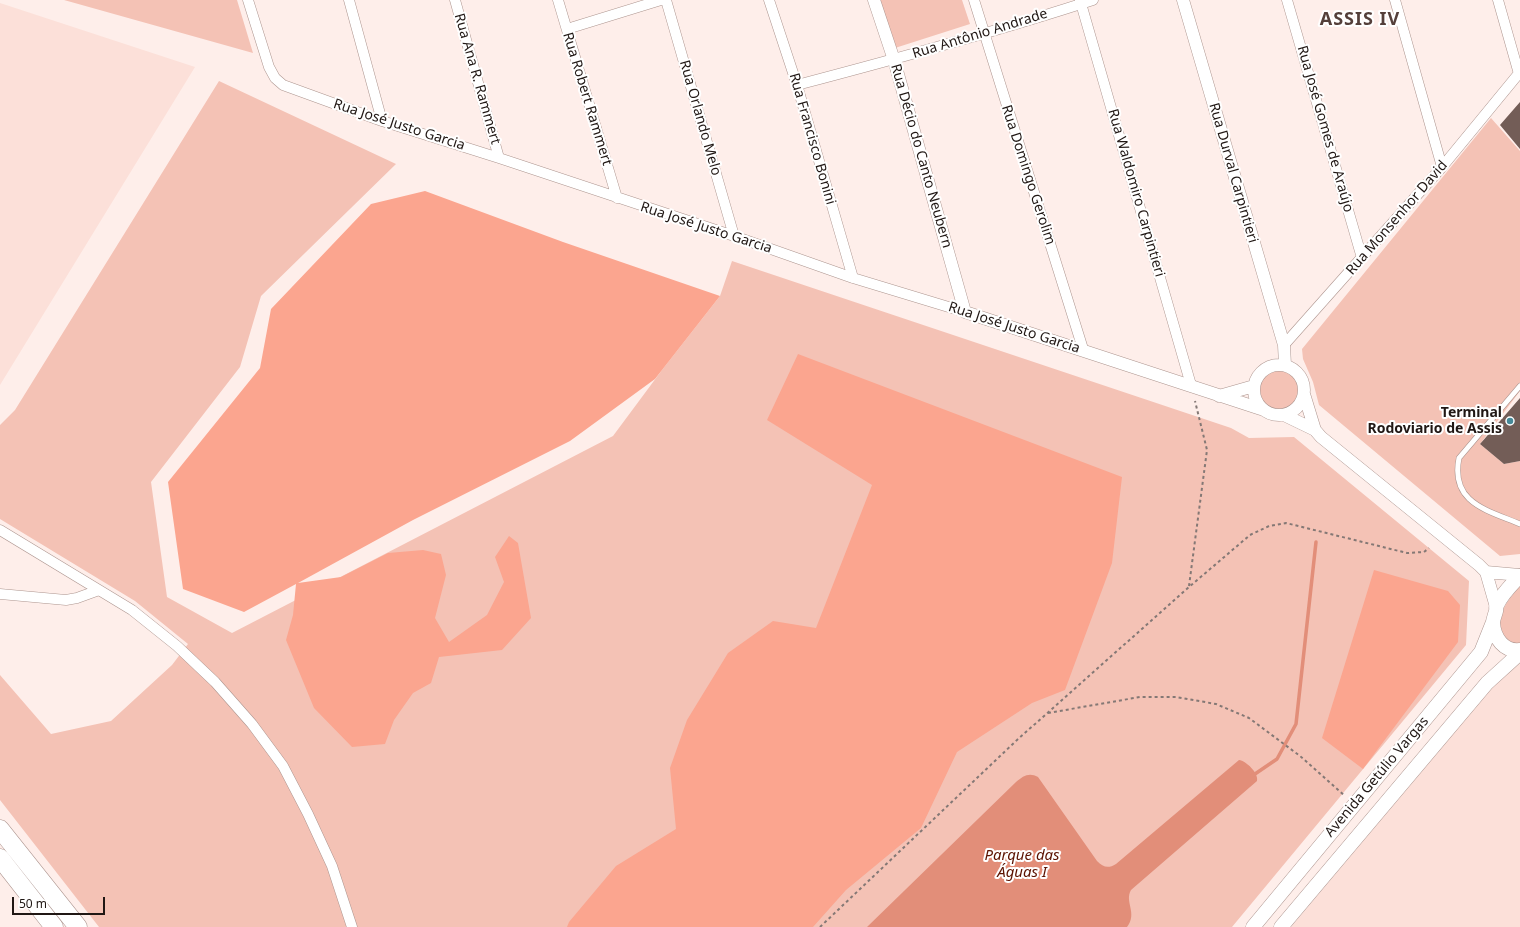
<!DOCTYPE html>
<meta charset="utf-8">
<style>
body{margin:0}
#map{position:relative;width:1520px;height:927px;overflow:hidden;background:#feeeea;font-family:"Noto Sans",sans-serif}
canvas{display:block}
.scale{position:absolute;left:12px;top:897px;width:93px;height:18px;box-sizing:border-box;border:2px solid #201714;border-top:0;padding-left:5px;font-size:12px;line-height:14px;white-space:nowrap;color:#201714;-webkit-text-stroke:3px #fff;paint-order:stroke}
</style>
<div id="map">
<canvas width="1520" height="927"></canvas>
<div class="scale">50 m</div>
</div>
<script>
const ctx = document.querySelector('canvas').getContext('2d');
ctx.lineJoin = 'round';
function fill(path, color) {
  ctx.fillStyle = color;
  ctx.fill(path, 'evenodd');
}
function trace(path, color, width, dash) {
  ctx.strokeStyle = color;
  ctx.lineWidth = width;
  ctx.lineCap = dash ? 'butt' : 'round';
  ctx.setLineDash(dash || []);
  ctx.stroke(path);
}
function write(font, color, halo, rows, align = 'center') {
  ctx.font = font + ' "Noto Sans",sans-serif';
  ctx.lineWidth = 4;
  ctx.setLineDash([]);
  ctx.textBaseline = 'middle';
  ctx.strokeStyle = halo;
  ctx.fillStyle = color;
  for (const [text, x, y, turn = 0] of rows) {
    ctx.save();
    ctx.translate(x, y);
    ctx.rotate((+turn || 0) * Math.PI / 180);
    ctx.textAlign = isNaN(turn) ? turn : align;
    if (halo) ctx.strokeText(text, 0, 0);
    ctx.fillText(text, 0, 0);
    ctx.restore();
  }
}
fill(new Path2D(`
 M0 3 195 67 0 385Z
 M1520 664V927H1291L1504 673Z`), '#fce0d9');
fill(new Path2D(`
 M64 0H237L253 53Z
 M880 0H962L970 24 895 48Z
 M219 81 396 164 261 296 240 367 151 482 167 597 232 633 613 436 662 370 720 296 732 261 1231 428 1249 438 1294 437 1469 581 1466 645 1232 927H99L0 800V675L51 734 111 721 172 665 188 644 135 601 0 519V425L15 410Z
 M1491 118 1520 151V391L1480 444 1504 464 1520 461V554L1500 556 1319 405 1313 382 1303 359 1302 349Z
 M1272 371H1288L1300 383V399L1288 410H1272L1260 398V382Z
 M1520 585V644L1518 645 1505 640C1503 635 1499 629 1499 625 1499 610 1512 596 1520 585Z`), '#f4c2b5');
fill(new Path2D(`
 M425 191 563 242 720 296 655 379 570 441 413 520 298 583 341 577 388 553 423 550 441 554 446 575 435 618 449 642 487 615 504 582 495 557 509 536 518 543 531 618 502 650 439 657 431 683 413 693 394 720 385 744 352 747 314 708 286 640 293 615 296 584 244 612 183 589 168 482 260 368 271 309 371 204Z
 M798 354 1122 477 1112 563 1065 690 1032 703 957 752 921 828 846 890 813 927H567L569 922 616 866 676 829 670 768 687 720 728 653 773 621 816 628 872 485 767 420Z
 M1374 570 1448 591 1460 605 1458 642 1363 769 1322 738Z`), '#fba58f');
fill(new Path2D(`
 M1239 760C1246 761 1259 773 1257 781L1131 890C1124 902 1138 913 1127 927H867L1016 782C1023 776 1029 772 1038 777L1097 861C1103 867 1108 869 1116 864Z`), '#e28e79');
trace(new Path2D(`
 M1252 776 1277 759 1296 724 1316 542`), '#e28e79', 3.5);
fill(new Path2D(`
 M1520 102V149L1500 125Z
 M1520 398V461L1504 464 1480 444Z`), '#735d57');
const service = new Path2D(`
 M1520 386 1459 458C1450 503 1487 510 1520 524`);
const minor = new Path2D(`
 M248 0 269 67 275 78 283 85 382 121 499 158 734 236 853 278 965 312
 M349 0 382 121
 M455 0 499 158
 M558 0 617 198
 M666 0 734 236
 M769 0 797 85 853 278
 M974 0 1083 349
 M1080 0 1191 385
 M1287 0 1362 258
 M1395 0 1442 167
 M1498 0 1519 74 1520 75
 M567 29 661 0
 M797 85C896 59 995 32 1093 0
 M1284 345 1442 167 1520 72
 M0 530 132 610 177 646 215 682 252 724 283 766 308 814 332 866 352 927
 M0 594 66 600 77 598 99 590`);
const tertiary = new Path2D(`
 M874 0 894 60 965 312 1261 409
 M1183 0 1284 345 1285 365
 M1254 390a25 25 0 1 1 50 0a25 25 0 1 1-50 0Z
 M1304 394 1315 430 1321 437 1479 565 1486 572 1496 607
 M1219 396 1254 386
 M1284 415 1315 430
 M1486 572 1520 575`);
const secondary = new Path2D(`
 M1520 576C1511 585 1502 594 1497 605 1495 609 1497 607 1496 611 1495 615 1493 619 1493 623 1494 638 1504 652 1520 650
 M1253 927 1481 652 1493 622
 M1281 927 1487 683 1520 653`);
const motorway = new Path2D(`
 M0 829 78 927
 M0 858 54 927`);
trace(service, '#ad958f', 6);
trace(minor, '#ad958f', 11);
trace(tertiary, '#ad958f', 13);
trace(secondary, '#ad958f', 15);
trace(motorway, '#ad958f', 19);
trace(new Path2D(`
 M1189 586 1207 450 1195 401
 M1048 713 1140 697H1176L1216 704 1249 718 1300 756 1345 796
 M820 927 1017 740 1189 587 1250 535 1269 526 1286 523 1407 553 1424 552 1429 548`), '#847875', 2, [3, 3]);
trace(service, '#fff', 5);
trace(minor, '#fff', 10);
trace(tertiary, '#fff', 12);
trace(secondary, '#fff', 14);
trace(motorway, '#fff', 18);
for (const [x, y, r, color] of [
 [1510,421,4,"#468998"]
]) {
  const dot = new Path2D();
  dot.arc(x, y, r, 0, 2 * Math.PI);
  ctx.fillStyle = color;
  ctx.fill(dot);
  trace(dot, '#fff', 1.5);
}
write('14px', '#201714', '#fff', [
 ["Rua Antônio Andrade",980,34,-17],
 ["Rua Ana R. Rammert",477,79,74],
 ["Rua Robert Rammert",587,99,73],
 ["Rua Orlando Melo",700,118,74],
 ["Rua José Justo Garcia",399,125,18],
 ["Rua José Gomes de Araújo",1325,129,74],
 ["Rua Francisco Bonini",812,139,74],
 ["Rua Décio do Canto Neubern",921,156,74],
 ["Rua Durval Carpintieri",1233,173,74],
 ["Rua Domingo Gerolim",1028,175,72],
 ["Rua Waldomiro Carpintieri",1136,193,74],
 ["Rua Monsenhor David",1397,218,-49],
 ["Rua José Justo Garcia",706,228,18],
 ["Rua José Justo Garcia",1014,328,18],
 ["Avenida Getúlio Vargas",1377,777,-50]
]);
write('bold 14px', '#201714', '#fff', [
 ["Terminal",1502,413],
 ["Rodoviario de Assis",1502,429]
], 'right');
write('italic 15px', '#5c1200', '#fff', [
 ["Parque das",1022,856],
 ["Águas I",1022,873]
]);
ctx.letterSpacing = '1px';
write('bold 18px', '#543f3a', '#fff', [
 ["ASSIS IV",1360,20]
]);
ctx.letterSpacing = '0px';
</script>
